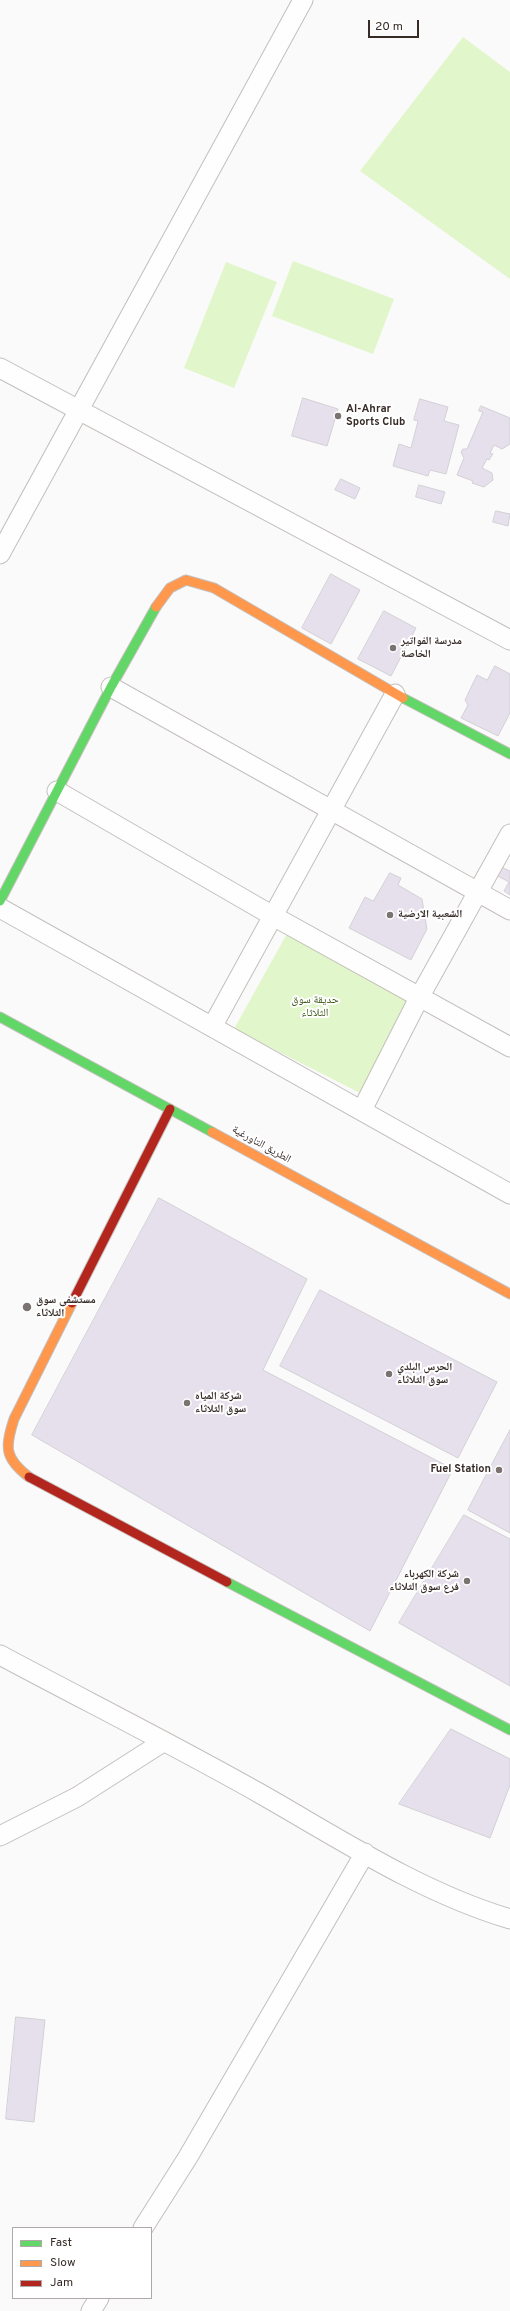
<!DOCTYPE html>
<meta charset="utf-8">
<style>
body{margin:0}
#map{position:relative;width:510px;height:2311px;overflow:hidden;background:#fafafa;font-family:Overpass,sans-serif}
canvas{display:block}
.legend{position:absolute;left:12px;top:2227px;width:140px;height:72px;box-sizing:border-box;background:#fff;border:1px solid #afaaa9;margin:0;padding:5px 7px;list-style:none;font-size:12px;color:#362b27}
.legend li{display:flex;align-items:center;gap:8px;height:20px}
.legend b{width:20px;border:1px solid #afaaa9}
.scale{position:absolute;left:368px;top:20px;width:51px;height:18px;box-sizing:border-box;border:2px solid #362b27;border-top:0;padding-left:5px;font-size:12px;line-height:14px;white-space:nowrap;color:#362b27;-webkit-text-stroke:3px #fff;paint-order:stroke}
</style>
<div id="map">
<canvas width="510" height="2311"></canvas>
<ul class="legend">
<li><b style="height:5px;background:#63d668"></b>Fast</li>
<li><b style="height:5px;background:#ff974d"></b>Slow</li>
<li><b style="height:5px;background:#b3261e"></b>Jam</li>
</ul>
<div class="scale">20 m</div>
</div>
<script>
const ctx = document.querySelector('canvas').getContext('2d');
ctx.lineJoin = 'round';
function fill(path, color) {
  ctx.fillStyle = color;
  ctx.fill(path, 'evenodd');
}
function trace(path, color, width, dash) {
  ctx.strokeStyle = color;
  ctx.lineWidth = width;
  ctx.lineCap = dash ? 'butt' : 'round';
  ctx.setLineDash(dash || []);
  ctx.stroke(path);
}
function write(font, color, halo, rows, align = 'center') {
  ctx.font = font + ' Overpass,"Noto Naskh Arabic",sans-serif';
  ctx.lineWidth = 4;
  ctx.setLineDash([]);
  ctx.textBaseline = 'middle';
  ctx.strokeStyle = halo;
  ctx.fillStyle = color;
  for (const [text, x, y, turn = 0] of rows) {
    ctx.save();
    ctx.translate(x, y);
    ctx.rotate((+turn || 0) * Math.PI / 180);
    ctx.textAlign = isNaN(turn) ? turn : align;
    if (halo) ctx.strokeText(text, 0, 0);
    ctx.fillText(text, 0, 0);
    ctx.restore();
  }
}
fill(new Path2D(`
 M463 37 510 72V279L360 171Z
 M293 261 394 299 373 354 272 316Z
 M226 262 277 282 234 388 184 368Z
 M289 930 416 1000 362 1094 234 1029Z`), '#e1f6ca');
const building = new Path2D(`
 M303 398 338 409 327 446 292 436Z
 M420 399 448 407 444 421 459 425 446 474 430 470 428 476 393 466 399 444 411 448 418 421 414 420Z
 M481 406 510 418V444L502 449 494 445 490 453 493 454 489 460 487 459 482 468 492 473 493 480 484 487 472 483 473 481 457 475 464 458 461 452 463 449H467L483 412 479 411Z
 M341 479 360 488 355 499 335 490Z
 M419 485 445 492 441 504 416 497Z
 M496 511 510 514 508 526 493 522Z
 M331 574 360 590 331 644 302 628Z
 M384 611 416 628 391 676 358 659Z
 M495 666 510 674V713L498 736 461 718 468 705 465 700 477 675 487 680Z
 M501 867 510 871V895L504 891 509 882 496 875Z
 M390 873 401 878 398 885 422 899 427 929 411 960 349 928 365 897 373 901Z
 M159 1198 307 1279 263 1370 453 1469 370 1631 32 1435Z
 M320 1290 497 1382 458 1458 280 1366Z
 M510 1430V1533L468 1510Z
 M464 1515 510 1539V1686L399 1623Z
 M451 1729 510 1759V1785L490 1838 399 1804Z
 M16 2017 45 2020 34 2122 6 2119Z`);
fill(building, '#e6e0ed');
trace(building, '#d2d0d5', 1);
const street = new Path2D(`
 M0 368 510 640
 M0 554 303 0
 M111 687 510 910
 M57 791 273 916 510 1047
 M0 908 510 1194
 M212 1027 395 694
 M362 1110 420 996 510 834
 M0 1655C86 1701 174 1745 259 1793 340 1839 420 1892 510 1919
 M0 1836 77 1797 163 1742
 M143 2228 188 2157 365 1853
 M91 2311 99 2298`);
const fast = new Path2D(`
 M403 698 510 754
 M0 901 111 687 156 607
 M0 1017 212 1132
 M227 1582 510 1730`);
const slow = new Path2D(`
 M156 607 170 588 186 580 214 588 403 698
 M212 1132 510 1294
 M29 1477C4 1458 5 1447 14 1419L72 1303`);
const jam = new Path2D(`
 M72 1303 170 1109
 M29 1477 227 1582`);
trace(street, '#c4bfbc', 21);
trace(fast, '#c4bfbc', 11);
trace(slow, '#c4bfbc', 11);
trace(jam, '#c4bfbc', 11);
trace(street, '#fefefe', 19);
trace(fast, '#63d668', 9);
trace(slow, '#ff974d', 9);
trace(jam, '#b3261e', 9);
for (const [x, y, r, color] of [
 [338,416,4,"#7b7371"],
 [393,648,4,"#7b7371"],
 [390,915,4,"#7b7371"],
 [27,1307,5,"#7b7371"],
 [389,1374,4,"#7b7371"],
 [187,1403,4,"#7b7371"],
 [499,1470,4,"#7b7371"],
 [467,1581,4,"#7b7371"]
]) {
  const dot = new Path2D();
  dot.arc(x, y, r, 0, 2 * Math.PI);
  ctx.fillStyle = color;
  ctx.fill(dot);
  trace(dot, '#fff', 1.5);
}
write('bold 11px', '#362b27', '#fff', [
 ["Al-Ahrar",346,410],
 ["Sports Club",346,423],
 ["مدرسة الفواتير",401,642],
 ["الخاصة",401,655],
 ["الشعبية الارضية",398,915],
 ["مستشفى سوق",36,1301],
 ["الثلاثاء",36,1314],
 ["الحرس البلدي",397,1368],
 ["سوق الثلاثاء",397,1381],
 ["شركة المياه",195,1397],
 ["سوق الثلاثاء",195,1410],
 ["Fuel Station",491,1470,"right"],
 ["شركة الكهرباء",459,1575,"right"],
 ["فرع سوق الثلاثاء",459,1588,"right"]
], 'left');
write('11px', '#3b5415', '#fff', [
 ["حديقة سوق",315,1001],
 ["الثلاثاء",315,1014]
]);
write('11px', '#362b27', '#fff', [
 ["الطريق التاورغية",261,1145,29]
]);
</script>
